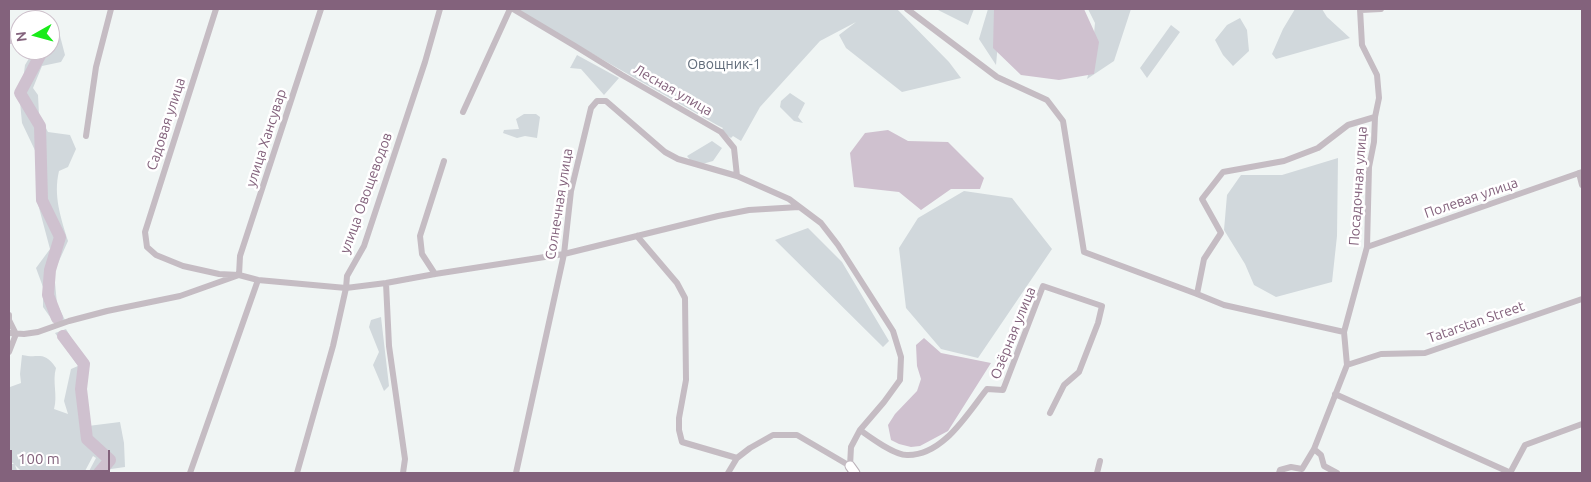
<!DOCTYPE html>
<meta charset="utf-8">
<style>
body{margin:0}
#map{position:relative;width:1591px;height:482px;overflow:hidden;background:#f0f5f4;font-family:Ubuntu,sans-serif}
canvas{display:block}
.frame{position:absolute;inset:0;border:10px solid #83627c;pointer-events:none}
.north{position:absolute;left:10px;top:10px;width:50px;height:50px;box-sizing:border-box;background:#fff;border:1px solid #cdc0cb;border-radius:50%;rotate:263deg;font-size:14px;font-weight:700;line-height:20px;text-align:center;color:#83627c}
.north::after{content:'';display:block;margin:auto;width:18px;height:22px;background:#19eb1a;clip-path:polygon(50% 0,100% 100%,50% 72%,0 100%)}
.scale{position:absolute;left:10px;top:450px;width:100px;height:22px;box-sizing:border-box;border:2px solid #83627c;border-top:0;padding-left:6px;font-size:15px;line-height:18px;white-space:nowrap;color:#83627c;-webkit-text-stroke:4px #fff;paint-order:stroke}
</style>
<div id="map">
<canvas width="1591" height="482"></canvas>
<div class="frame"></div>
<div class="north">N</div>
<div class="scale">100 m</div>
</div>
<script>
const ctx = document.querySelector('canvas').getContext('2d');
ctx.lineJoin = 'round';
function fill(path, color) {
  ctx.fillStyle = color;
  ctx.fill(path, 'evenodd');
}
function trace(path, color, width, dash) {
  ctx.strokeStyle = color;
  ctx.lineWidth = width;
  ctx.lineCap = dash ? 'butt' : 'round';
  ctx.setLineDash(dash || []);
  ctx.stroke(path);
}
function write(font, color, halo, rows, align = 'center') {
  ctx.font = font + ' Ubuntu,sans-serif';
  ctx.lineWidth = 5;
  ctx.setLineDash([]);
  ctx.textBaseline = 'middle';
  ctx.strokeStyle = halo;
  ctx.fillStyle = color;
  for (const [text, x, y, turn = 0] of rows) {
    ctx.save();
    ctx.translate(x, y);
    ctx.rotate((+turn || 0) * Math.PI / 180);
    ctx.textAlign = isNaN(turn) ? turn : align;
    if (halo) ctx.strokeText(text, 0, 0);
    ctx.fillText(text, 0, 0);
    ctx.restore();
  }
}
fill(new Path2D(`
 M514 9H897L949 62 961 78 902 92 846 48 839 35 856 22 820 41 760 107 741 141 733 136 731 138 721 131 723 128 717 125Z
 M936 9H974L968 25Z
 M988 9H1001L996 65 979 39Z
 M1088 9H1131L1114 61 1087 79 1091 64 1095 23Z
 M1295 9H1322L1327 17 1350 38 1276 59 1272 54 1283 29Z
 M1240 18 1247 30 1249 51 1233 66 1223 55 1215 40 1227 25Z
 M1171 25 1180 32 1147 78 1140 68Z
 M50 31 59 32 65 55 61 62 42 66 33 88 38 95 39 115 48 132 70 135 76 149 68 167 59 171C53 196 61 218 68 241L54 272 57 304 65 320 55 324 43 307V287L36 268 50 249 38 204 41 163 22 123 20 102 25 65 34 50H50Z
 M577 55 619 78 604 95 581 69 570 68Z
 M790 93 805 103 798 117 803 123 794 121 780 107 781 101Z
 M524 114H536L540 117 537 138 525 136 517 138 503 133 504 130 519 129 516 119Z
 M712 141 722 148 713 161 695 166 687 156Z
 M1338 158 1337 236 1332 282 1276 297 1254 285 1245 264 1224 230 1227 195 1241 175H1282Z
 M964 191 1012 198 1052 249 978 358 941 349 906 308 899 248 918 218Z
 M808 228 842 262 889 341 883 347 775 240Z
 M381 317 389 386 384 391 373 365 379 352 369 327 371 320Z
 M66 329 87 364 83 400 88 426 120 422 124 443 125 467 111 469 105 473H88L96 458 93 456 84 473H23L15 465 18 473H9V464H14L9 460V385L10 387 21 383 20 374 22 355C39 359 44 350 56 368 52 381 58 396 54 409L68 414 64 401 71 369 78 366 55 333Z`), '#d1d8dc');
fill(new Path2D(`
 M994 9H1084L1099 42 1094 74 1059 80 1021 75 993 48Z
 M888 130 908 141 948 142 984 178 980 189H951L921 210 899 192 854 187 850 153 865 133Z
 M924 338 941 353 991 363 948 431 920 446 911 447 899 444 891 440 888 425 895 414 917 391 921 379 917 366 916 345Z`), '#cfc1cf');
trace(new Path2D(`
 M9 38 20 36
 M43 50 20 93 40 126 42 200 60 237 50 270 48 295 57 318
 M63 336 84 364 81 389 87 439 110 460 99 473`), '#cfc1cf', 12);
const secondary = new Path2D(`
 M850 466 855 473`);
trace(secondary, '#bbb1b9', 11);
trace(new Path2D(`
 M216 9 145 232 147 247 156 255 183 266 219 274 239 275 258 280 346 288 386 283 435 274 564 254 718 216 749 210 799 207
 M513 9 575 46 622 75 721 132 734 148 737 176 789 199 821 223 838 245 893 331 901 357 900 380 884 402 860 430 851 447 850 466 797 435H773L750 448 737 458 728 473
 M907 9 997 77 1047 100 1063 121 1084 252 1197 294 1224 305 1344 332
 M1361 10 1381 9
 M463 112 510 9
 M86 136 96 67 111 9
 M1579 173 1582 185
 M637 236 677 283 685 298 686 380 679 418V430L682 442 737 458
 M1367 247 1582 172
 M435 274 422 254 420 236 444 161
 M386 283 389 346 405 459 403 473
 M1197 294 1204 259 1221 233 1202 199 1223 172 1284 161 1318 148 1348 125 1375 117
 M9 315V320L16 334 9 352
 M9 333 24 334 38 332 69 321 107 311 180 296 239 275 240 256 321 9
 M1347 365 1381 354 1425 353 1582 299
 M1335 394 1511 473
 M860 430C871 438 894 455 907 455 943 456 967 414 987 389L1003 390 1043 286 1102 306 1098 323 1079 372 1064 385 1050 413
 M1314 449 1321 455 1324 466 1337 473
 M190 473 258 280
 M297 473 333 346 346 288 347 276 364 246 425 62 440 9
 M516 473 564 254 571 191 591 108 597 101H606L665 152 678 159 737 176
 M1097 473 1100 461
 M1279 473 1280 470 1291 467 1302 469 1314 449 1347 365 1344 332 1367 247 1369 167 1374 142 1375 117 1379 98 1377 75 1362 45 1360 9
 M1510 473 1525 445 1582 424`), '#c5bcc3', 6);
trace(secondary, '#fff', 9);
write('14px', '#616c7a', '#fff', [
 ["Овощник-1",724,64]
]);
write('14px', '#83627c', '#fff', [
 ["Лесная улица",673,90,30],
 ["Садовая улица",166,124,-72],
 ["улица Хансувар",266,138,-72],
 ["Посадочная улица",1358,186,-86],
 ["улица Овощеводов",366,193,-70],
 ["Полевая улица",1471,198,-19],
 ["Солнечная улица",559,204,-81],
 ["Tatarstan Street",1476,322,-19],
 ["Озёрная улица",1013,333,-68]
]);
</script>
